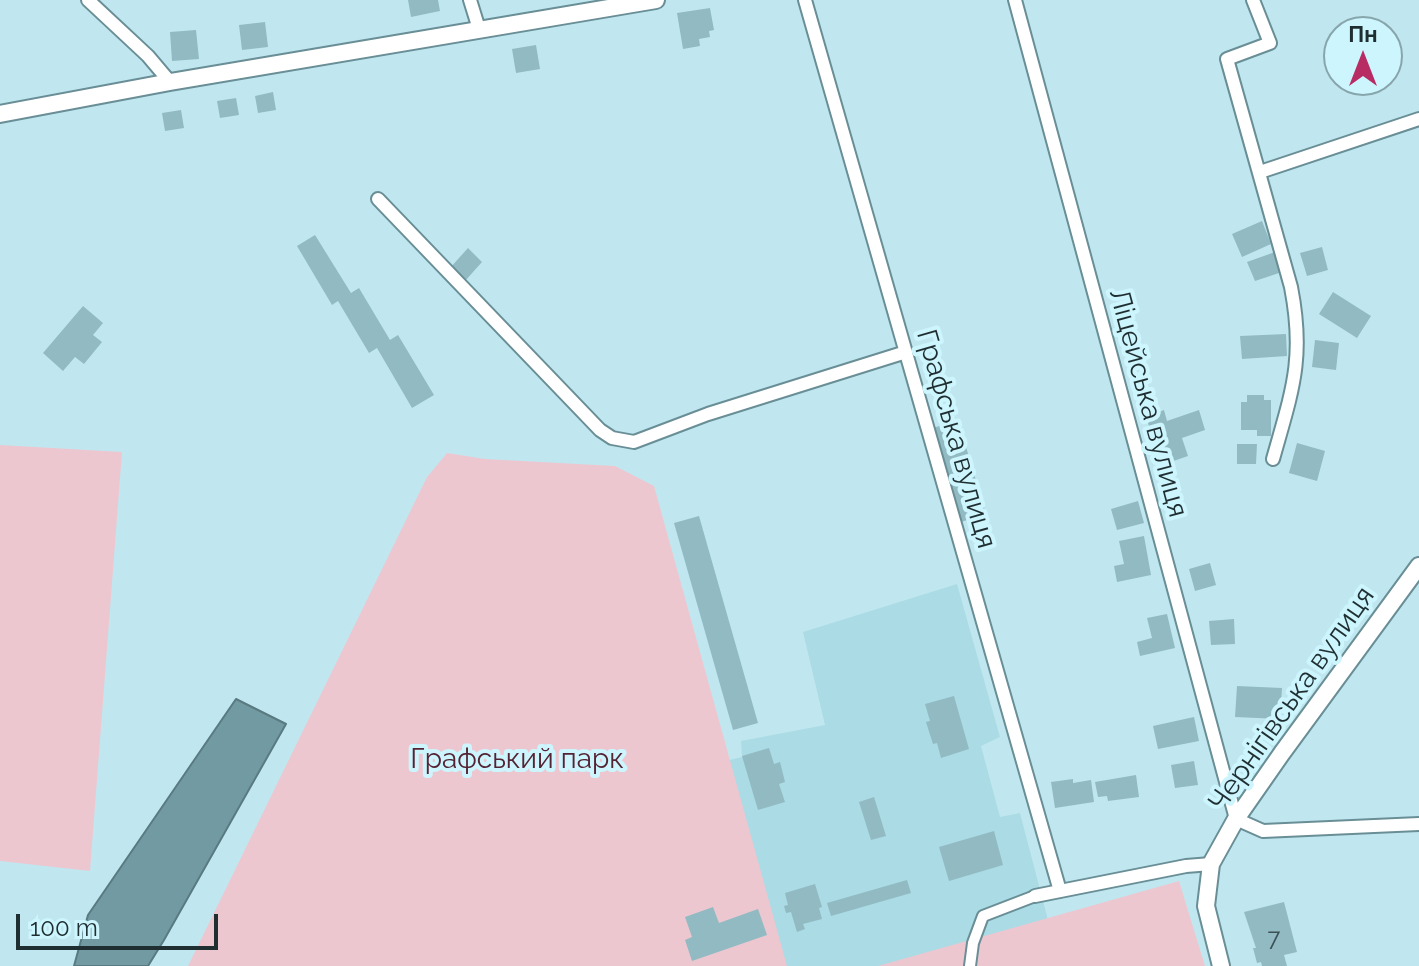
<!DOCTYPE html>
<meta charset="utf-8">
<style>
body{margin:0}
#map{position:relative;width:1419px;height:966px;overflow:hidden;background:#c0e7f0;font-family:Raleway,sans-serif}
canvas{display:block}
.north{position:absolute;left:1323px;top:16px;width:80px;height:80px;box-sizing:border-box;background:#cdf5fd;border:2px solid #87a5ab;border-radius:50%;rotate:0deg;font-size:22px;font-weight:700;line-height:32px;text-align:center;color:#1f2e31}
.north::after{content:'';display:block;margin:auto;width:28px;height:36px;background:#b82c64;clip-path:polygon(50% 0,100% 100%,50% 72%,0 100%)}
.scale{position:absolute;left:16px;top:914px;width:202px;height:36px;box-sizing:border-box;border:4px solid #1f2e31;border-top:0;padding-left:10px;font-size:24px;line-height:28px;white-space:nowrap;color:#1f2e31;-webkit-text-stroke:6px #cdf5fd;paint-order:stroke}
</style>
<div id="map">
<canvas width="1419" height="966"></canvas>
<div class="north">Пн</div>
<div class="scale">100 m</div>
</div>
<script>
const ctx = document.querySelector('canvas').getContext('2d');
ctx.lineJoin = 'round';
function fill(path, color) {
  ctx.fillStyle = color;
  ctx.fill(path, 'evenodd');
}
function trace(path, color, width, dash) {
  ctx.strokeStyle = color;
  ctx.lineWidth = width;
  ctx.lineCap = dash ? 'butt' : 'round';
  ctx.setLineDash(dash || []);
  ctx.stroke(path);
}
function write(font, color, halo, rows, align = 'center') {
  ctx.font = font + ' Raleway,sans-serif';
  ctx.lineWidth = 8;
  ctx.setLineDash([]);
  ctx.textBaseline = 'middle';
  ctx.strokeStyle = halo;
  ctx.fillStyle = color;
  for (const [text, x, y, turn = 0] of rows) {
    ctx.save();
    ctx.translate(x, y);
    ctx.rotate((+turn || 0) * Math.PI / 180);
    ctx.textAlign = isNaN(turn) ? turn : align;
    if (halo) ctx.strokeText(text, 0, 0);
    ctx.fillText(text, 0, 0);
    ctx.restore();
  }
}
fill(new Path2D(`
 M957 584 1000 737 981 746 1000 817 1020 813 1060 966H646L690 769 742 757 741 741 825 725 803 632Z`), '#abdbe5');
fill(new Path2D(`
 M0 445 122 452 90 871 0 861Z
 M447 453 485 459 615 466 654 486 787 966H188L427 477Z
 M1179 881 1205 966H878Z`), '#ecc7d0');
const water = new Path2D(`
 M236 699 286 724 164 940 148 966H74L88 915Z`);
fill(water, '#729aa3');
trace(water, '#597a81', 2);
fill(new Path2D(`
 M408 0H438L440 11 411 17Z
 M710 8 714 30 709 31 710 37 699 39 700 46 683 49 677 13Z
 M265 22 268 47 242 50 239 25Z
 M196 30 199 59 172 61 170 32Z
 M536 45 540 69 516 73 512 49Z
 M273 92 276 110 258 113 255 96Z
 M236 98 239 115 220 118 217 101Z
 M181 110 184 128 165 131 162 113Z
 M1262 221 1271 244 1242 257 1232 234Z
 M315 235 351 293 359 288 390 340 398 335 434 395 412 408 377 348 369 353 338 301 332 305 297 246Z
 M1322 247 1328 270 1307 276 1300 253Z
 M468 248 482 262 465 281 450 268Z
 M1275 252 1282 272 1255 281 1247 262Z
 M1333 292 1371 316 1357 338 1319 314Z
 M83 306 103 323 93 335 102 342 84 364 75 357 63 371 43 353Z
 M1286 334 1287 356 1242 359 1240 336Z
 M1315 340 1339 343 1336 370 1312 367Z
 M1247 395H1264V400H1271V436H1257V430H1241V402H1247Z
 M1164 410 1167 421 1199 410 1205 430 1182 438 1188 456 1162 465 1146 417Z
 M958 420 986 514 961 522 933 428Z
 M1297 443 1325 451 1317 481 1289 473Z
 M1237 444H1257L1256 464H1237Z
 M1138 501 1144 523 1117 530 1111 509Z
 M699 516 758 723 733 730 674 523Z
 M1144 536 1151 575 1117 582 1114 566 1124 564 1119 541Z
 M1210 563 1216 585 1195 591 1189 569Z
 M1167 614 1175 648 1140 656 1137 642 1152 638 1147 618Z
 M1234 619 1235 644 1211 645 1209 621Z
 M1237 686 1282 688 1280 719 1235 717Z
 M954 696 969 749 941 758 937 743 933 744 926 722 930 721 925 704Z
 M1194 717 1199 741 1158 749 1153 726Z
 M769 748 774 764 780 762 785 782 779 784 785 802 758 810 742 756Z
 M1194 761 1198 785 1175 788 1171 765Z
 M1136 775 1139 797 1108 801 1107 796 1098 797 1095 782Z
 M1073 779V783L1091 780 1094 802 1055 808 1051 782Z
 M874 797 886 836 871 840 859 802Z
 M994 831 1003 865 949 881 939 847Z
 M907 880 911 893 831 916 827 903Z
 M815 884 822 907 819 908 822 919 803 924 805 929 797 932 791 912 786 913 784 906 788 905 785 893Z
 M1284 902 1297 952 1284 955 1287 966H1262L1261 962 1257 963 1253 948H1256L1244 912Z
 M713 907 719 923 758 909 767 935 692 961 685 940 692 937 685 917Z`), '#91bac3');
const pedestrian = new Path2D(`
 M970 966 973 943 983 916 1035 896`);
const minor = new Path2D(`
 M88 0 148 56 170 82
 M470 0 479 29
 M805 0 1060 891
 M1015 0 1236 819 1263 831 1419 824
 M1253 0 1270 43 1227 59 1291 287C1305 359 1292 391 1273 459
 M1260 172 1419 119
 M378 199 600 430 612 438 634 442 708 414 906 352
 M1035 896 1186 866 1211 864`);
const tertiary = new Path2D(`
 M0 114 170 82 656 0
 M1221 966 1206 906 1211 864 1236 819 1282 753 1419 566`);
trace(pedestrian, '#698e96', 14);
trace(minor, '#698e96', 16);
trace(tertiary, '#698e96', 20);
trace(pedestrian, '#fff', 10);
trace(minor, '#fff', 12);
trace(tertiary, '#fff', 16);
write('24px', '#3c5156', null, [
 ["7",1274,939]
]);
write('28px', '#1f2e31', '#cdf5fd', [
 ["Ліцейська вулиця",1148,403,75],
 ["Графська вулиця",956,439,74],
 ["Чернігівська вулиця",1292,699,-55]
]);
write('28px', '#552434', '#cdf5fd', [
 ["Графський парк",517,760]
]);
</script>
